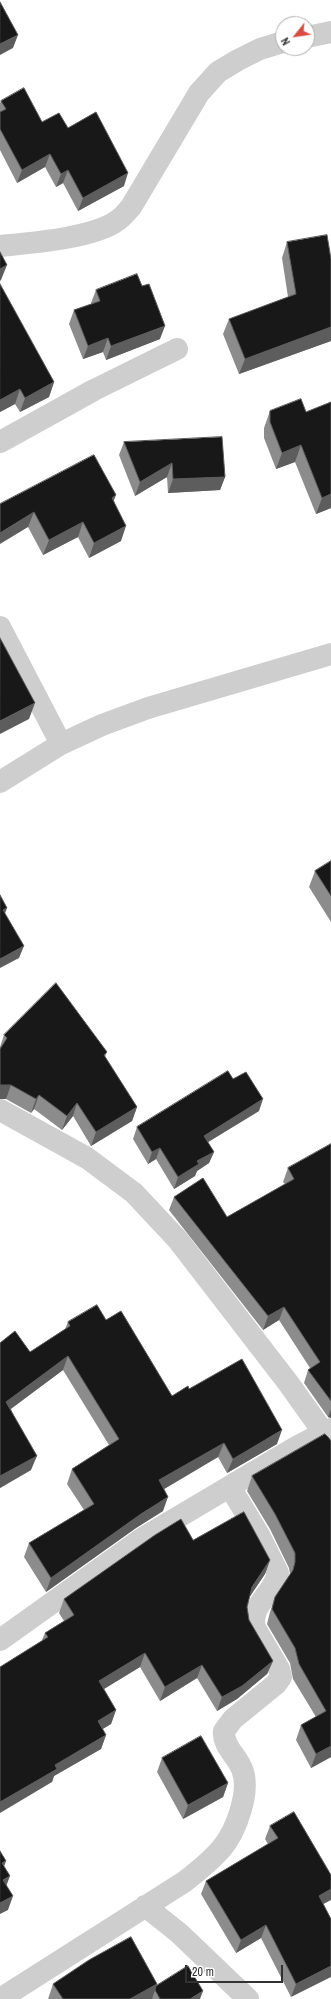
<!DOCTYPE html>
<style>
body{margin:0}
#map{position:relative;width:331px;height:1999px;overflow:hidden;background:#fff;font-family:"Archivo Narrow",sans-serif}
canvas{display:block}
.north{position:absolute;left:275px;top:16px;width:40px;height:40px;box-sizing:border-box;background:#fff;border:1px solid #adadad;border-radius:50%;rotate:240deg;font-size:11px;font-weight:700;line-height:16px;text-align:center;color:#313131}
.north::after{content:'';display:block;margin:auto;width:14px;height:18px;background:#d74d43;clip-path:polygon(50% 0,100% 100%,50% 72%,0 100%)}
.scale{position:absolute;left:185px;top:1965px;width:98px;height:18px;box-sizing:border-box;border:2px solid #313131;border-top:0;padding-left:5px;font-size:12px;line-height:14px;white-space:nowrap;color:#313131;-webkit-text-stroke:3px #fff;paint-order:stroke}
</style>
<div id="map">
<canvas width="331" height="1999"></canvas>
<div class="north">N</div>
<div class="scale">20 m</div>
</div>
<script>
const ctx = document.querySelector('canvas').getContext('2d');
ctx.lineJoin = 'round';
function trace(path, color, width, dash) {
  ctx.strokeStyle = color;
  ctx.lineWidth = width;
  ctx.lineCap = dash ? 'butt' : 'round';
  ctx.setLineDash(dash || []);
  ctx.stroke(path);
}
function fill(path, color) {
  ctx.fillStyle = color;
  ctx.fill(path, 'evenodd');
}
trace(new Path2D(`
 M307 37 331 32
 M0 246C30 243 95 238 118 220 123 217 127 211 131 207L199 93 218 72 238 60 260 49 283 42
 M0 442 94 390 177 349
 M0 627 61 744
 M0 782 61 744 102 725 148 708 331 654
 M0 1110 87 1158 134 1193 178 1240 289 1384 331 1443
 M0 1640 143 1538 298 1446 331 1429
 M145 1906 179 1933 248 1999
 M0 1999 184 1882C197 1872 210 1862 221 1849 236 1832 251 1791 242 1769 237 1756 222 1745 224 1731L233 1719 276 1684 281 1677 279 1669 255 1628C249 1605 274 1594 278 1573L259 1535 230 1487`), '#cecece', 22);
fill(new Path2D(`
 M1 101 42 122 68 128 124 186 78 211 63 183 56 187 45 167 17 183 0 150V103Z
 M287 242 331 259V341L239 374 223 334 229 319 288 297 282 258Z
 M0 284 54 382 49 397 20 412 15 404 0 412Z
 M96 290 160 339 106 360 103 352 83 359 69 324 74 310 91 304V303Z
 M301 399 331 508 316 514 295 462 276 469 264 438V428L270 411Z
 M124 442 225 477 220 490 168 493 167 477 135 496 119 455Z
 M114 501 121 541 89 558 78 537 43 555 28 527 0 504Z
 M331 861V922L309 887 315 871Z
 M4 1035 107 1052 105 1057 137 1107 132 1121 91 1146 73 1116 62 1130 34 1109 31 1113 6 1099H0V1047Z
 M233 1079 259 1111 208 1142 214 1152 209 1163 197 1171 195 1176 174 1189 156 1159 148 1164 133 1139 137 1127Z
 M331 1144V1418L328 1417 304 1383 308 1370 310 1368 279 1320 263 1330 169 1210 174 1197 227 1217 285 1184 283 1182 288 1168Z
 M106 1320 172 1396 189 1389 277 1444 227 1473 218 1457 164 1489 163 1511 136 1528 46 1592 24 1557 29 1543 84 1510 67 1484 72 1469 109 1445 63 1370 11 1409 31 1470 0 1488V1343L30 1352 65 1329 68 1322Z
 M325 1434 331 1757 311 1768 296 1740 301 1725 316 1717 293 1679 290 1663 267 1624 270 1612 275 1597 290 1574 289 1568 270 1529 247 1491 252 1476Z
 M193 1540 270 1560 265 1574 249 1597 247 1607 249 1620 273 1661 267 1674 237 1699 217 1711 197 1678 160 1701 140 1667 104 1689 116 1710 111 1724 102 1729 106 1735 101 1749 54 1776 52 1782 42 1640 45 1633 64 1621 59 1613 64 1599Z
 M162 1758 228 1783 223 1797 183 1819 157 1772Z
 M270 1826 323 1904 331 1919 291 1997 261 1938 236 1953 201 1894 206 1881 268 1844 265 1839Z
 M53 1984H157L156 1986 200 1999H152V1998L151 1999H48Z`), '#8c8c8c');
fill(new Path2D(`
 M18 35 13 48 0 55V44Z
 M50 154 45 167 17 183 22 170Z
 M68 170 63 183 56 187 61 174Z
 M128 173 124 186 78 211 83 198Z
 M7 265 1 280 0 281V269Z
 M165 326 160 339 106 360 111 346Z
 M331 327V341L239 374 245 359Z
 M108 338 103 352 83 359 88 346Z
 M54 382 49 397 20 412 25 398Z
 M20 389 15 404 0 412V400Z
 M301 445 295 462 276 469 282 453Z
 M172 463 167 477 135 496 140 482Z
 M225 477 220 490 168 493 173 479Z
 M331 494V508L316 514 322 498Z
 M116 495 110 510 112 498Z
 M34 512 28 527 0 544V533Z
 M83 522 78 537 43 555 49 540Z
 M126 526 121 541 89 558 94 543Z
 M35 703 29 719 0 734V721Z
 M7 908 3 919V910Z
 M24 946 19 958 0 968V959Z
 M0 1085H11L6 1099H0Z
 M39 1095 34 1109 31 1113 36 1099Z
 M263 1099 259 1111 200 1147 204 1136Z
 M77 1103 73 1116 62 1130 67 1116Z
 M137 1107 132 1121 91 1146 96 1132Z
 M160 1148 156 1159 148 1164 152 1152Z
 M214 1152 209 1163 197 1171 195 1176 174 1189 178 1177 197 1161Z
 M284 1307 279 1320 263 1330 268 1316Z
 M68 1356 63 1370 1 1416 6 1402Z
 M331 1409V1418L328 1417Z
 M282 1430 277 1444 227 1473 233 1459Z
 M224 1443 218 1457 154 1495 159 1480Z
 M37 1456 31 1470 0 1488V1476Z
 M168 1497 163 1511 136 1528 46 1592 51 1578 141 1514Z
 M270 1560 265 1574 247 1601 252 1587Z
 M145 1653 140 1667 94 1695 99 1681Z
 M273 1661 267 1674 237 1699 217 1711 222 1697Z
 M202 1665 197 1678 160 1701 165 1687Z
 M116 1710 111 1724 93 1735 98 1721Z
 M106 1735 101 1749 54 1776 52 1782 0 1813V1802L55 1765Z
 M331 1746V1757L311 1768 316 1754Z
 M228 1783 223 1797 183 1819 188 1805Z
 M6 1861 1 1875 2 1863Z
 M10 1876 5 1889 3 1880Z
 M331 1889V1900L314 1909 319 1896Z
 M13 1896 8 1910 0 1914V1903Z
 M266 1925 261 1938 236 1953 241 1940Z
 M331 1966V1977L291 1997 296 1984Z
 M157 1984 152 1999H130Z
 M203 1991 200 1999H190Z`), '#5d5d5d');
const building = new Path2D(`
 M0 2 18 35 0 44Z
 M24 88 42 122 59 113 68 128 96 112 128 173 83 198 68 170 61 174 50 154 22 170 0 129V112L6 109 1 101Z
 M327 235 331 259V327L245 359 229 319 296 294 287 242Z
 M0 252 7 265 0 269Z
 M137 274 142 286 149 284 165 326 111 346 108 338 88 346 74 310 100 301 96 290Z
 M0 284 54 382 25 398 20 389 0 400Z
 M301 399 306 412 331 402V494L322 498 301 445 282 453 270 422V411Z
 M222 437 225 477 173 479 172 463 140 482 124 442Z
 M94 455 116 495 112 498 126 526 94 543 83 522 49 540 34 512 0 533V504Z
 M0 638 35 703 0 721Z
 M331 861V896L315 871Z
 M0 895 7 908 3 910 24 946 0 959Z
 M56 983 107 1052 104 1055 137 1107 96 1132 77 1103 67 1116 39 1095 36 1099 11 1085H0V1049L7 1038 4 1035Z
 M228 1071 233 1079 246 1072 263 1099 204 1136 214 1152 197 1161 199 1164 178 1177 160 1148 152 1152 137 1127Z
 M331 1144V1401L308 1370 320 1362 284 1307 268 1316 174 1197 203 1178 227 1217 294 1179 288 1168Z
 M97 1305 106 1320 121 1311 172 1396 188 1386 189 1389 242 1359 282 1430 233 1459 224 1443 159 1480 168 1497 141 1514 51 1578 29 1543 94 1504 72 1469 119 1439 68 1356 6 1402 37 1456 0 1476V1343L15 1331 30 1352 70 1326 68 1322Z
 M325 1434 329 1438 331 1441V1746L316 1754 301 1725 326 1711 299 1664 295 1648 272 1609 275 1597 293 1570 295 1562V1553L275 1514 252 1476Z
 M244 1512 270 1560 252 1587 247 1607 249 1620 273 1661 242 1686 222 1697 202 1665 165 1687 145 1653 99 1681 116 1710 98 1721 106 1735 55 1765 57 1769 0 1802V1667L48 1637 45 1633 74 1615 64 1599 155 1535 181 1519 193 1540Z
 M201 1736 228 1783 188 1805 162 1758Z
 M294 1812 331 1875V1889L319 1896 331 1919V1966L296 1984 266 1925 241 1940 206 1881 278 1838 270 1826Z
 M0 1851 6 1861 2 1863 10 1876 3 1880 13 1896 0 1903Z
 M131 1937 157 1984 130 1999H63L53 1984 89 1960Z
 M188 1966 203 1991 190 1999H160L155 1990 156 1986Z`);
fill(building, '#181818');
trace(building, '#5d5d5d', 1);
</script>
